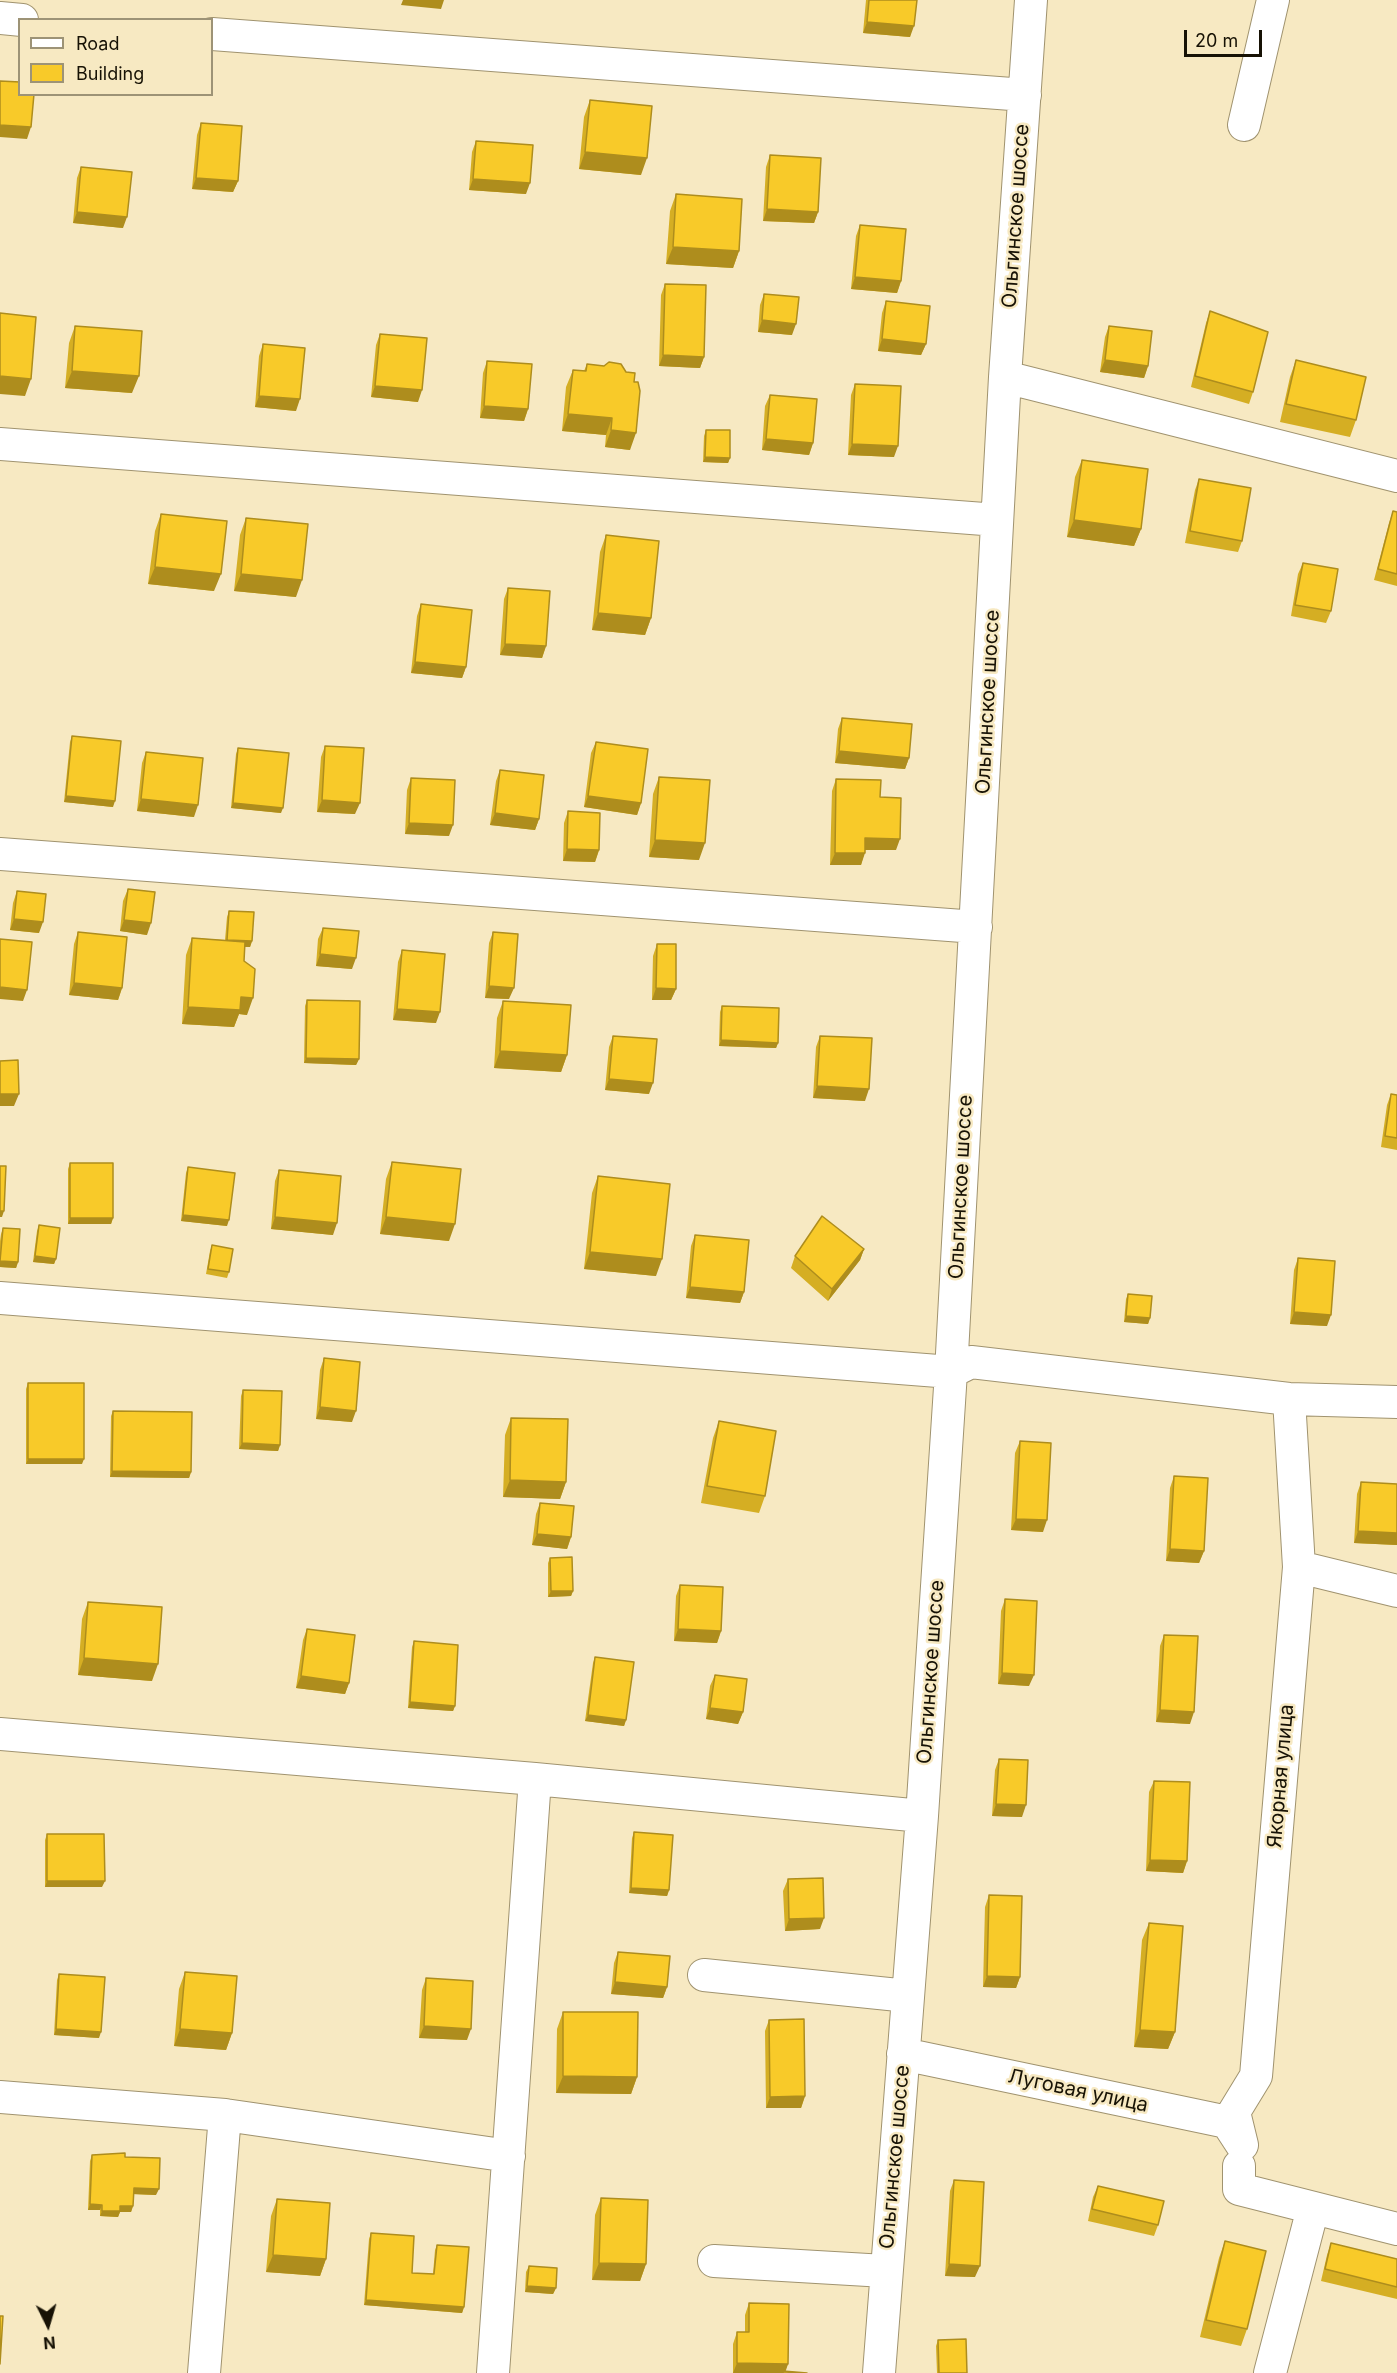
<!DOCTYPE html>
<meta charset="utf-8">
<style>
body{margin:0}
#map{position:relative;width:1397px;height:2373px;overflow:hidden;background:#f7e9c2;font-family:Inter,sans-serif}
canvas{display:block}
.legend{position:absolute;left:18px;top:18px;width:195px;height:78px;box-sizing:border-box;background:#f7e9c2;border:2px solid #9d9376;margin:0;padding:8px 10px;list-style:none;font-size:18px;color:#171205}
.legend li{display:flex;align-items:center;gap:12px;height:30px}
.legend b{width:30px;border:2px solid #9d9376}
.north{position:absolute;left:18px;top:2295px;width:60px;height:60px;-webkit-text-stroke:4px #f7e9c2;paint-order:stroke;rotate:175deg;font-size:16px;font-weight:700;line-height:24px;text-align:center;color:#171205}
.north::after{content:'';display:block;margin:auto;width:21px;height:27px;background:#171205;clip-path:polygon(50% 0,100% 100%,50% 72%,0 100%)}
.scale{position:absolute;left:1184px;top:30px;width:78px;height:27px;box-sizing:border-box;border:3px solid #171205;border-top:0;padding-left:8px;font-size:18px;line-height:21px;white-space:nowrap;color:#171205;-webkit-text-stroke:4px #f7e9c2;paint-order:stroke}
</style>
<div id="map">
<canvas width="1397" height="2373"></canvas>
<ul class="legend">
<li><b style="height:8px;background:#fff"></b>Road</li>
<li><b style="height:16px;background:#f8ca29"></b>Building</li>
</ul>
<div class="north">N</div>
<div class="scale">20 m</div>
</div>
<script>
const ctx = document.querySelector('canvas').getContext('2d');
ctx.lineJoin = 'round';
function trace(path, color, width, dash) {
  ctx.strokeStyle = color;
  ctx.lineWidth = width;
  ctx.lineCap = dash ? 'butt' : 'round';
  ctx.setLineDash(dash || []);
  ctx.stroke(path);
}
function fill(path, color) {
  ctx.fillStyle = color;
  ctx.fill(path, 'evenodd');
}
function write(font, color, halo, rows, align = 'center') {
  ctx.font = font + ' Inter,sans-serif';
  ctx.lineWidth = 5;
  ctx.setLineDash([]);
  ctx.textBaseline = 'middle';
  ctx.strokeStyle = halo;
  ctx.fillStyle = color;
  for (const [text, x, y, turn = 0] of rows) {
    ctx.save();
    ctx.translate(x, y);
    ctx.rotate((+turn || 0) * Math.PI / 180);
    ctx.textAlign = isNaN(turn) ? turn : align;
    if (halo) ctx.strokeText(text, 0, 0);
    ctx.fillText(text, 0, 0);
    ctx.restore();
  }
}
const minor = new Path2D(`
 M0 18 22 20
 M212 34 1025 95
 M1244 125 1273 0
 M1005 377 1397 476
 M0 444 997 520
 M0 854 976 927
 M0 1298 951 1372 971 1362 1289 1399 1397 1402
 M1299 1567 1397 1591
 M0 1734 535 1779 922 1816
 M704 1975 908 1996
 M903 2054 1227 2122 1242 2145
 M0 2097 225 2115 509 2156
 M1242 2145 1234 2112 1256 2076 1299 1567 1289 1399
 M1239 2166V2189L1397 2229
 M714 2261 885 2271
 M204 2373 225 2115
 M493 2373 535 1779
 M879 2373 922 1816 951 1372 1005 377 1031 0
 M1270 2373 1313 2208`);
trace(minor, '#a0936f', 34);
trace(minor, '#fff', 32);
fill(new Path2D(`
 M866 0H917L910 37 863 33Z
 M590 100 641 175 579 169 584 117Z
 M201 123 238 181 233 192 192 189 197 135Z
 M476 141 526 194 469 190 472 152Z
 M770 155 818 212 814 223 763 221 766 167Z
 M81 167 123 228 73 223 77 178Z
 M676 194 739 251 733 268 666 264 670 211Z
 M860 225 901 281 897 293 851 289 856 236Z
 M665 284 704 357 700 368 659 366 661 295Z
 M764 294 792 335 758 332 760 305Z
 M886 301 926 344 921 355 878 351 882 313Z
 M1210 311 1253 392 1249 404 1191 387 1206 323Z
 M75 326 132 393 65 388 69 343Z
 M1109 326 1148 366 1144 378 1100 372 1105 337Z
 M380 334 418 402 371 397 376 345Z
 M263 344 296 411 255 407 259 356Z
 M1296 360 1356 420 1350 437 1280 422 1290 377Z
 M487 361 528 409 524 421 480 418 483 373Z
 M587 364 604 366 634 382 630 450 605 447 606 435 562 431 566 387 573 370 584 371Z
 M855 384 894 457 848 455 851 395Z
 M770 395 813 443 809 455 762 450 765 406Z
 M706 430 730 458 728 463 703 462 704 436Z
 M1082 460 1141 529 1134 546 1067 537 1075 477Z
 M1199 479 1242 541 1238 552 1185 543 1195 490Z
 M1393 511 1397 512V586L1374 580 1389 523Z
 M161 514 214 591 148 584 155 531Z
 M246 518 296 597 234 591 240 535Z
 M606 535 651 618 645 635 592 630 600 552Z
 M1303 563 1331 611 1326 623 1291 616 1298 574Z
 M508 588 546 646 542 658 500 655 504 599Z
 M421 604 466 667 462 678 411 673 417 616Z
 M842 718 909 758 905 769 835 763 838 729Z
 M72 736 113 807 64 802 70 742Z
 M596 742 641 803 637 815 584 807 591 753Z
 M325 746 355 814 317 812 321 757Z
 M238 748 281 813 231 808 236 754Z
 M146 752 194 817 137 811 142 763Z
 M500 770 539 819 535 830 490 825 496 781Z
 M659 777 699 860 649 857 653 794Z
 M411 778 449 836 405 834 407 790Z
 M836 779 880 797 896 850H865L861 865H830L832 791Z
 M568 811 599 850 595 862 563 861 564 823Z
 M128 889 147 935 120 931 123 901Z
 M17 891 39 933 10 930 13 903Z
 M229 911 252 941 250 947H245L244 961 247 1015 239 1014 234 1027 182 1024 186 955 192 938 225 940 227 917Z
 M323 928 352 969 316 966 318 939Z
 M78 932 122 988 118 1000 69 995 74 944Z
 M493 932 509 999 485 998 489 943Z
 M657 944 676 989 671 1000H652L653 956Z
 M402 950 436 1023 393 1020 398 962Z
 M307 1000 359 1059 356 1065 304 1063 305 1006Z
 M503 1001 567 1055 561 1072 494 1068 497 1018Z
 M722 1006 778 1043 776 1048 719 1046 720 1012Z
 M613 1036 649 1094 605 1090 609 1047Z
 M820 1036 865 1101 813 1098 816 1047Z
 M1391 1094 1397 1095V1150L1381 1147 1387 1105Z
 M392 1162 449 1241 380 1234 386 1179Z
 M70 1163 113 1218 111 1224H68V1169Z
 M188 1167 227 1226 181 1221 186 1173Z
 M279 1170 333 1235 271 1229 275 1181Z
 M598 1176 656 1276 584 1269 592 1193Z
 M39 1225 56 1259 54 1264 33 1262 37 1231Z
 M3 1228 18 1262 16 1268 0 1267V1241L1 1234Z
 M695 1235 744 1292 740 1303 686 1298 691 1246Z
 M212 1245 229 1272 227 1278 206 1274 210 1251Z
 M864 1249 860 1260 828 1301 791 1268 795 1256Z
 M1298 1258 1327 1326 1290 1324 1294 1270Z
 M1128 1294 1150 1318 1148 1324 1124 1322 1126 1299Z
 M324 1358 352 1422 316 1419 320 1370Z
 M28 1383 82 1464H26V1389Z
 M243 1390 280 1445 278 1451 239 1449 241 1396Z
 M113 1411 191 1472 189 1478 110 1477 111 1416Z
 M511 1418 566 1482 560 1499 503 1497 505 1435Z
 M719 1421 765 1496 759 1513 701 1503 713 1438Z
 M1020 1441 1043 1532 1011 1530 1015 1453Z
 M1174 1476 1204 1551 1199 1563 1166 1561 1170 1488Z
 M1361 1482 1397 1484V1545L1354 1543 1357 1494Z
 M540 1503 571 1537 567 1549 532 1545 536 1514Z
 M550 1558 573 1591 571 1596 548 1597V1563Z
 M680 1585 721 1631 717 1643 674 1641 676 1596Z
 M1005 1599 1029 1686 998 1684 1001 1611Z
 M88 1602 152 1681 78 1675 82 1619Z
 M307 1629 349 1683 345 1694 296 1688 303 1640Z
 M1164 1635 1190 1724 1156 1722 1160 1646Z
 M414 1641 455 1706 453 1711 408 1708 412 1647Z
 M595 1657 626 1720 624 1726 585 1721 593 1663Z
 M715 1675 743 1712 738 1724 706 1719 710 1686Z
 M999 1759 1022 1817 992 1816 995 1770Z
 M1154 1781 1187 1861 1183 1873 1146 1871 1149 1792Z
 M634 1832 669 1890 667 1896 629 1893 632 1838Z
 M47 1834 102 1887H45V1840Z
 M788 1879 820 1929 785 1931 783 1891Z
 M989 1895 1020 1977 1016 1988 983 1987 985 1907Z
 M1149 1923 1175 2032 1168 2049 1134 2047 1142 1940Z
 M618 1952 667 1987 663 1998 611 1994 614 1963Z
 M185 1972 232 2033 226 2050 174 2046 179 1989Z
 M59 1974 99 2038 54 2035 57 1980Z
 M426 1978 467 2040 419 2038 422 1990Z
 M563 2012 637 2077 631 2094 556 2093 557 2029Z
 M769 2020 805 2096 801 2108H766L765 2031Z
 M92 2155 125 2157 156 2195 133 2194V2206L131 2212H120L118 2217 100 2216V2210H88L90 2161Z
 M954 2180 975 2277 945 2276 950 2191Z
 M1098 2186 1158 2225 1154 2236 1088 2221 1093 2197Z
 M601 2198 646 2264 640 2281 592 2280 595 2215Z
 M277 2199 326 2259 320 2276 266 2272 271 2216Z
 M371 2233 412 2273 433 2274 435 2250 437 2245 464 2307 462 2313 364 2305 369 2239Z
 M1225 2241 1247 2329 1241 2346 1200 2337 1219 2258Z
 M1331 2243 1397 2259V2299L1321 2281 1327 2255Z
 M529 2266 556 2288 553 2294 525 2292 526 2272Z
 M749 2303 788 2364 785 2371 807 2373H733V2344L737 2332H745V2315Z
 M938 2340 967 2373H937L936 2346Z`), '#d5ae23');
fill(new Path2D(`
 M403 0H444L441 9 401 5Z
 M867 22 914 26 910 37 863 33Z
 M0 125 31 127 27 139 0 137Z
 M585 152 647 158 641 175 579 169Z
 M196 178 238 181 233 192 192 189Z
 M473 179 530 183 526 194 469 190Z
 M767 209 818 212 814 223 763 221Z
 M77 212 127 217 123 228 73 223Z
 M673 247 739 251 733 268 666 264Z
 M855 277 901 281 897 293 851 289Z
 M762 320 796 324 792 335 758 332Z
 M882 339 926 344 921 355 878 351Z
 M663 355 704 357 700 368 659 366Z
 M1105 360 1148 366 1144 378 1100 372Z
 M72 371 139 376 132 393 65 388Z
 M0 376 31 379 25 396 0 394Z
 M375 386 422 390 418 402 371 397Z
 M259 396 300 399 296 411 255 407Z
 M484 406 528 409 524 421 480 418Z
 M568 414 612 418 606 435 562 431Z
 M611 430 636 433 630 450 605 447Z
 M766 439 813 443 809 455 762 450Z
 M852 444 898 446 894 457 848 455Z
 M705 457 730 458 728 463 703 462Z
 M1074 520 1141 529 1134 546 1067 537Z
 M155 567 221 574 214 591 148 584Z
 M241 574 302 580 296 597 234 591Z
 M598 613 651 618 645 635 592 630Z
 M505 644 546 646 542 658 500 655Z
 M415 662 466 667 462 678 411 673Z
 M839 751 909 758 905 769 835 763Z
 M66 796 115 801 113 807 64 802Z
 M588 796 641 803 637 815 584 807Z
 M141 799 198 805 194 817 137 811Z
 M322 800 360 803 355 814 317 812Z
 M233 803 283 808 281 813 231 808Z
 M495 813 539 819 535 830 490 825Z
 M409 823 453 825 449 836 405 834Z
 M865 838 900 839 896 850H861Z
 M655 840 705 843 699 860 649 857Z
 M567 849 599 850 595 862 563 861Z
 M835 853H865L861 865H830Z
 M14 919 43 922 39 933 10 930Z
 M124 920 151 923 147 935 120 931Z
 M227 940 252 941 250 947 225 946Z
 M320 954 356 958 352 969 316 966Z
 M74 983 122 988 118 1000 69 995Z
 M489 986 514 988 509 999 485 998Z
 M0 987 27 990 23 1001 0 999Z
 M656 988 676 989 671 1000H652Z
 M241 997 253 998 247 1015 239 1014 234 1027 182 1024 188 1007Z
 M397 1009 440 1012 436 1023 393 1020Z
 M721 1040 778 1043 776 1048 719 1046Z
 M500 1051 567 1055 561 1072 494 1068Z
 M306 1058 359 1059 356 1065 304 1063Z
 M609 1079 653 1083 649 1094 605 1090Z
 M817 1086 869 1089 865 1101 813 1098Z
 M0 1094H19L14 1106H0Z
 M0 1211H4L2 1217H0Z
 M183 1215 229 1220 227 1226 181 1221Z
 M275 1217 337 1223 333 1235 271 1229Z
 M386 1217 455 1224 449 1241 380 1234Z
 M70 1218H113L111 1224H68Z
 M864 1249 860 1260 828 1301 832 1289Z
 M590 1252 662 1259 656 1276 584 1269Z
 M35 1256 56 1259 54 1264 33 1262Z
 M0 1261 18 1262 16 1268 0 1267Z
 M690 1287 744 1292 740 1303 686 1298Z
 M1294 1312 1331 1315 1327 1326 1290 1324Z
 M1126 1316 1150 1318 1148 1324 1124 1322Z
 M320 1407 356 1411 352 1422 316 1419Z
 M242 1443 280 1445 278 1451 239 1449Z
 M28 1459H84L82 1464H26Z
 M112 1471 191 1472 189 1478 110 1477Z
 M510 1480 566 1482 560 1499 503 1497Z
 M1016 1519 1047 1520 1043 1532 1011 1530Z
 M1358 1531 1397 1533V1545L1354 1543Z
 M537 1534 571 1537 567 1549 532 1545Z
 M1170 1549 1204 1551 1199 1563 1166 1561Z
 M551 1591H573L571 1596 548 1597Z
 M678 1629 721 1631 717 1643 674 1641Z
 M84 1658 158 1664 152 1681 78 1675Z
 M1002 1673 1034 1675 1029 1686 998 1684Z
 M301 1676 349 1683 345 1694 296 1688Z
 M410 1702 455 1706 453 1711 408 1708Z
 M710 1708 743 1712 738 1724 706 1719Z
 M1160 1710 1194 1712 1190 1724 1156 1722Z
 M588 1715 626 1720 624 1726 585 1721Z
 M996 1804 1026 1805 1022 1817 992 1816Z
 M1150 1860 1187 1861 1183 1873 1146 1871Z
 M47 1881H105L102 1887H45Z
 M631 1888 669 1890 667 1896 629 1893Z
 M824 1918 820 1929 785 1931 789 1919Z
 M987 1976 1020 1977 1016 1988 983 1987Z
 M615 1982 667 1987 663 1998 611 1994Z
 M424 2026 471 2029 467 2040 419 2038Z
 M56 2029 101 2032 99 2038 54 2035Z
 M180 2029 232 2033 226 2050 174 2046Z
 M1140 2030 1175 2032 1168 2049 1134 2047Z
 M563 2076 637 2077 631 2094 556 2093Z
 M805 2096 801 2108H766L770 2097Z
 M134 2188 159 2189 156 2195 132 2194Z
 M90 2204 102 2205 100 2210H88Z
 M120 2206H133L131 2212H120L118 2217 100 2216 102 2211Z
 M273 2255 326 2259 320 2276 266 2272Z
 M599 2263 646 2264 640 2281 592 2280Z
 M949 2264 980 2266 975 2277 945 2276Z
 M527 2286 556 2288 553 2294 525 2292Z
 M366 2300 464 2307 462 2313 364 2305Z
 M737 2363 788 2364 785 2373 783 2371V2373H733Z`), '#ae8d1d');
const building = new Path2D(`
 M869 0H917L914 26 867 22Z
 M0 81 20 82V94H34L31 127 0 125Z
 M590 100 652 106 647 158 585 152Z
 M201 123 242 126 238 181 196 178Z
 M476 141 533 145 530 183 473 179Z
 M770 155 821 158 818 212 767 209Z
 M81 167 132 172 127 217 77 212Z
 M676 194 742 199 739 251 673 247Z
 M860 225 906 229 901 281 855 277Z
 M665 284 706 285 704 357 663 355Z
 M764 294 799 297 796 324 762 320Z
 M886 301 930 306 926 344 882 339Z
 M1210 311 1268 332 1253 392 1195 376Z
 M0 313 36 317 31 379 0 376Z
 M75 326 142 331 139 376 72 371Z
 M1109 326 1152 331 1148 366 1105 360Z
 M380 334 427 338 422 390 375 386Z
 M263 344 305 348 300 399 259 396Z
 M1296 360 1366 377 1356 420 1286 404Z
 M487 361 532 364 528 409 484 406Z
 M609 362 621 364 626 372 635 373 634 382H638L640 391 636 433 611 430 612 418 568 414 573 370 586 371 587 364 604 366Z
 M855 384 901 386 898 446 852 444Z
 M770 395 817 399 813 443 766 439Z
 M706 430H730V458L705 457Z
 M1082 460 1148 469 1141 529 1074 520Z
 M1199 479 1251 488 1242 541 1190 531Z
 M1393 511 1397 512V574L1378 569Z
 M161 514 227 521 221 574 155 567Z
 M246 518 308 524 302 580 241 574Z
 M606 535 659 541 651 618 598 613Z
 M1303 563 1338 569 1331 611 1295 605Z
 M508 588 550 591 546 646 505 644Z
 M421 604 472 610 466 667 415 662Z
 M842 718 912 724 909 758 839 751Z
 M72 736 121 741 115 801 66 796Z
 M596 742 648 749 641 803 588 796Z
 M325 746 364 748 360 803 322 800Z
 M238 748 289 753 283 808 233 803Z
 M146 752 203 758 198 805 141 799Z
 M500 770 544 775 539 819 495 813Z
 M659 777 710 780 705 843 655 840Z
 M411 778 455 780 453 825 409 823Z
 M836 779 881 780 880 797 901 798 900 839 865 838V853H835Z
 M568 811 600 813 599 850 567 849Z
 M128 889 155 892 151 923 124 920Z
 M17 891 46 894 43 922 14 919Z
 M229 911 254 912 252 941 227 940Z
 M323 928 359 931 356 958 320 954Z
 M78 932 127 937 122 988 74 983Z
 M493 932 518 934 514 988 489 986Z
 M192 938 245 942 244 961 255 969 253 998 241 997 240 1010 188 1007Z
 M0 939 32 942 27 990 0 987Z
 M657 944H676V989L656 988Z
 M402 950 445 954 440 1012 397 1009Z
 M307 1000 360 1001 359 1059 306 1058Z
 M503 1001 571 1005 567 1055 500 1051Z
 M722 1006 779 1008 778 1043 721 1040Z
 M613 1036 657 1039 653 1083 609 1079Z
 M820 1036 872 1038 869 1089 817 1086Z
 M18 1060 19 1094H0V1061Z
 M1391 1094 1397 1095V1138L1385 1136Z
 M392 1162 461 1169 455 1224 386 1217Z
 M70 1163H113V1218H70Z
 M0 1166H6L4 1211H0Z
 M188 1167 235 1173 229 1220 183 1215Z
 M279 1170 341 1176 337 1223 275 1217Z
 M598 1176 670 1184 662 1259 590 1252Z
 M822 1216 864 1249 832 1289 795 1256Z
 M39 1225 60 1228 56 1259 35 1256Z
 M3 1228 20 1229 18 1262 0 1261Z
 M695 1235 749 1240 744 1292 690 1287Z
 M212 1245 233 1249 229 1272 208 1269Z
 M1298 1258 1335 1261 1331 1315 1294 1312Z
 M1128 1294 1152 1296 1150 1318 1126 1316Z
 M324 1358 360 1362 356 1411 320 1407Z
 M28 1383H84V1459H28Z
 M243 1390 282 1391 280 1445 242 1443Z
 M113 1411 192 1412 191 1472 112 1471Z
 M511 1418 568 1419 566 1482 510 1480Z
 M719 1421 776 1431 765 1496 707 1486Z
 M1020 1441 1051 1443 1047 1520 1016 1519Z
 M1174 1476 1208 1478 1204 1551 1170 1549Z
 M1361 1482 1397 1484V1533L1358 1531Z
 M540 1503 574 1506 571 1537 537 1534Z
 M572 1557 573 1591H551L550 1558Z
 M680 1585 723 1587 721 1631 678 1629Z
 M1005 1599 1037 1601 1034 1675 1002 1673Z
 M88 1602 162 1607 158 1664 84 1658Z
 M307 1629 355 1635 349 1683 301 1676Z
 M1164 1635 1198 1636 1194 1712 1160 1710Z
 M414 1641 458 1645 455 1706 410 1702Z
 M595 1657 634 1662 626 1720 588 1715Z
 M715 1675 747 1679 743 1712 710 1708Z
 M999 1759 1028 1760 1026 1805 996 1804Z
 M1154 1781 1190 1782 1187 1861 1150 1860Z
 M634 1832 673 1835 669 1890 631 1888Z
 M47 1834H104L105 1881H47Z
 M823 1878 824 1918 789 1919 788 1879Z
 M989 1895 1022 1896 1020 1977 987 1976Z
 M1149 1923 1183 1926 1175 2032 1140 2030Z
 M618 1952 670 1956 667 1987 615 1982Z
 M185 1972 237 1976 232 2033 180 2029Z
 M59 1974 105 1977 101 2032 56 2029Z
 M426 1978 473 1981 471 2029 424 2026Z
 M563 2012H638L637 2077 563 2076Z
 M804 2019 805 2096 770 2097 769 2020Z
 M125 2153V2157L160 2158 159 2189 134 2188 133 2206H120V2211H102V2205L90 2204 92 2155Z
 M954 2180 984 2182 980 2266 949 2264Z
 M1098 2186 1164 2201 1158 2225 1092 2209Z
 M601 2198 648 2200 646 2264 599 2263Z
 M277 2199 330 2203 326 2259 273 2255Z
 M371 2233 414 2236 412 2273 434 2274 437 2245 469 2247 464 2307 366 2300Z
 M1225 2241 1266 2251 1247 2329 1206 2320Z
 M1331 2243 1397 2259V2287L1325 2269Z
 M529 2266 557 2268 556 2288 527 2286Z
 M749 2303 789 2304 788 2364 737 2363V2332H749Z
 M0 2316H3L0 2364Z
 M966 2339 967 2373H939L938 2340Z
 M783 2371 807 2373H783Z`);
fill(building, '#f8ca29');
trace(building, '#ae8d1d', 1.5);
write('20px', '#171205', '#f7e9c2', [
 ["Ольгинское шоссе",1016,216,-86],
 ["Ольгинское шоссе",988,702,-87],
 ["Ольгинское шоссе",961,1187,-87],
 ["Ольгинское шоссе",931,1672,-86],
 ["Якорная улица",1281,1776,-85],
 ["Луговая улица",1078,2091,12],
 ["Ольгинское шоссе",895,2157,-85]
]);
</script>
